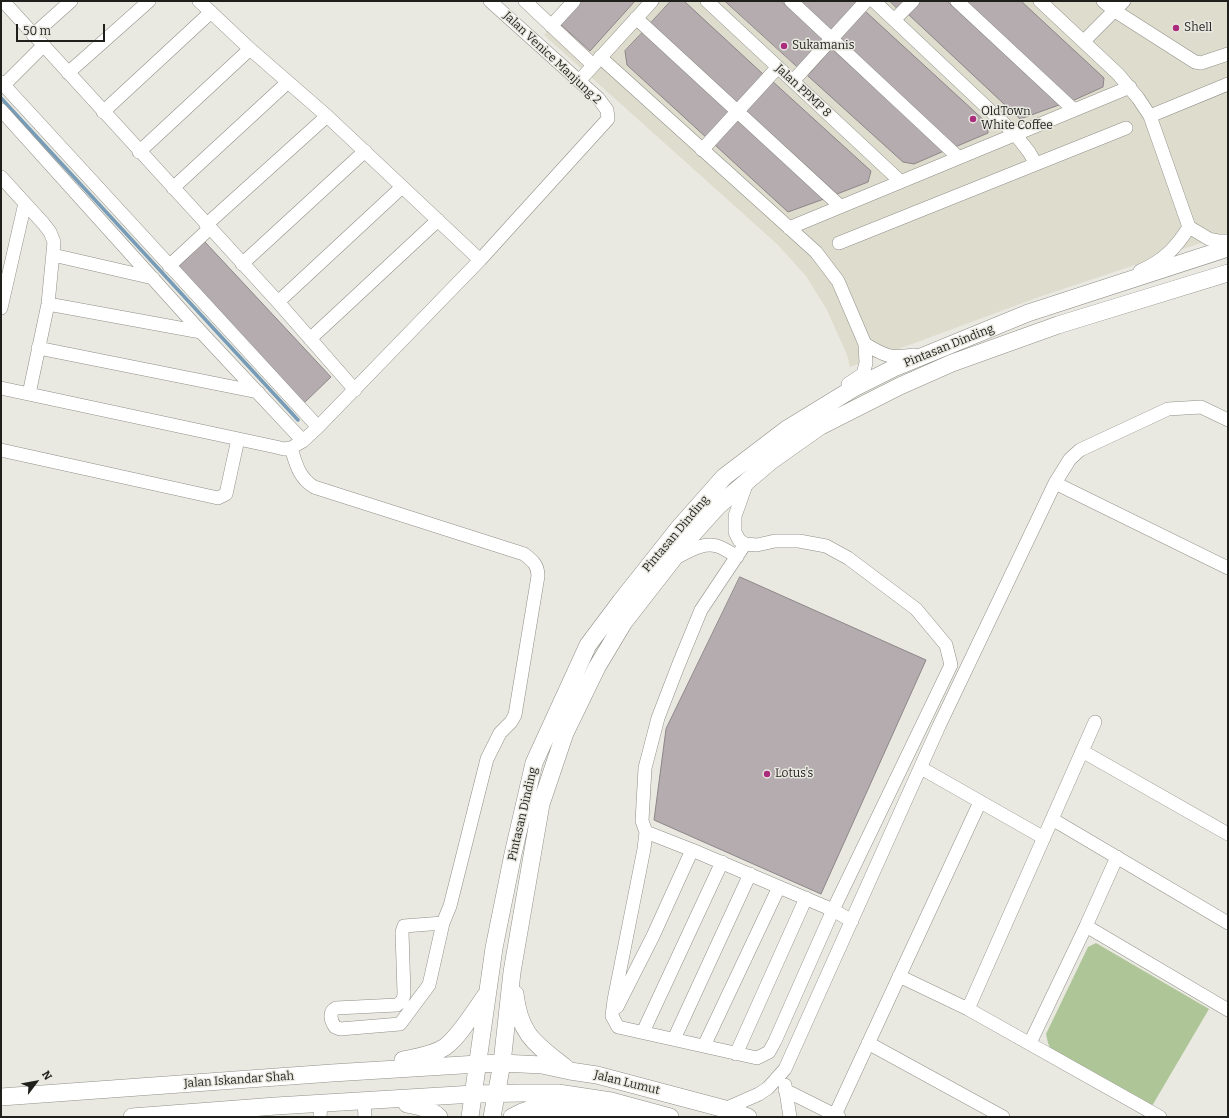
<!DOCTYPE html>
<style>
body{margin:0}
#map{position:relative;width:1229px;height:1118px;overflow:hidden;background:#eae9e1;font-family:Bitter,serif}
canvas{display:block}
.frame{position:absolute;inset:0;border:2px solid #1f1f1c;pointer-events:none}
.north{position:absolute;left:16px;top:1062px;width:40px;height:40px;-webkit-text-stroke:3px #eae9e1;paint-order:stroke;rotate:58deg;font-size:11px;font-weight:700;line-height:16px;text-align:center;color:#1f1f1c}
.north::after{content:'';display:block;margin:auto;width:14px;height:18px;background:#1f1f1c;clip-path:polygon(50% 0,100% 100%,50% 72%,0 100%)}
.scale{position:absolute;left:16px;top:24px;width:89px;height:18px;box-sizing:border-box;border:2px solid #1f1f1c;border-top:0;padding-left:5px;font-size:12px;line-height:14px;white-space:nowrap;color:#1f1f1c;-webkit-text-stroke:3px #eae9e1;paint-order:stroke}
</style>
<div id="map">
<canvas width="1229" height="1118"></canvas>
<div class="frame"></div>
<div class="north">N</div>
<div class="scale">50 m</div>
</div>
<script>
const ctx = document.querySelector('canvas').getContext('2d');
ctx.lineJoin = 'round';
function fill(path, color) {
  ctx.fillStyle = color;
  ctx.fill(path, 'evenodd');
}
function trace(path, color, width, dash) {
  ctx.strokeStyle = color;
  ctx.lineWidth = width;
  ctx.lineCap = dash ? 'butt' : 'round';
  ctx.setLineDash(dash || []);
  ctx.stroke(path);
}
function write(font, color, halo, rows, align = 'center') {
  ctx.font = font + ' Bitter,serif';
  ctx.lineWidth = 3;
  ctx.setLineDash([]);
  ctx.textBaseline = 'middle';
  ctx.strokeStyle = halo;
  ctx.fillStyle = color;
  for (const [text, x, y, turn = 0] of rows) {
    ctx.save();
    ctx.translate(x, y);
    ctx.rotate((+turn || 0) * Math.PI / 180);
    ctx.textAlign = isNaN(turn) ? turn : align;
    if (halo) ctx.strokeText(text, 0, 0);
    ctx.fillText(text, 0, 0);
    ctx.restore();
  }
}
fill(new Path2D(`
 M575 1H1228V234L1036 298 850 367 847 355 827 310 806 276 777 244 544 35Z`), '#dedccd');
fill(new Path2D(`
 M1096 943 1209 1009 1152 1106 1051 1050 1048 1043 1046 1034 1088 947Z`), '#aec597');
trace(new Path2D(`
 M1 98 298 420`), '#779cb8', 3.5);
const building = new Path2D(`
 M580 1H635L590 51 560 24Z
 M671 1H684L764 75 737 104 650 24Z
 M725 1H781L824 40 799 68Z
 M797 1H854L858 4 832 33Z
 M890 1H905L898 9Z
 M920 1H947L1059 105 1020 119 908 14Z
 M965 1H1021L1104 78 1103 87 1072 101Z
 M865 11 988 124V133L955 147 838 40Z
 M644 31 732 112 708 139 627 65 625 51Z
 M832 49 944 151 914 164 903 162 808 76Z
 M771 80 871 171 868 182 837 194 745 110Z
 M738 120 824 199 788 212 715 145Z
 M205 242 331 377 304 403 178 268Z
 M740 577 926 660 821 894 654 820 666 729Z`);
fill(building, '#b4acaf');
trace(building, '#8d8689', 1);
const minor = new Path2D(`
 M3 1 278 302 355 390
 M199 1 250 49 327 116 480 260
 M525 1 593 65
 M707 1 900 181
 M791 1 958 157
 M874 1 1015 134 1029 152 1036 164
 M957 1 1074 110
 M1040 1 1118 74 1138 98 1150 116 1189 227 1209 239 1219 241H1228
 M1103 1 1115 11 1195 62 1201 63 1228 54
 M636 18 840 206
 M894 20 913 1
 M551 26 574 1
 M33 35 71 1
 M1084 41 1124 1
 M600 57 816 252 838 281 865 344 866 363 863 374 848 384
 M68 73 149 1
 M579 81 652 1
 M793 81 866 1
 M1 82 318 427
 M4 85 43 46
 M1 110 201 332 303 441
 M103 112 211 12
 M1150 116 1228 84
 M702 150 778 67
 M139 152 250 49
 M1 177 43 223 50 232 54 242 48 304 29 394
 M173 188 288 82
 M206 225 327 116
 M789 228 1130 87
 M839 243 1126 128
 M53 255 153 278
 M242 264 365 151
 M169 266 209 229
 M1140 271C1163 261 1176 248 1189 227
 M278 302 402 187
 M48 304 201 332
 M1 308 25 203
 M310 339 438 220
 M865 344C885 356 891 359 914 355
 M38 348 258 392
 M1 388 276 447 284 449 291 448 303 441 318 427 480 260 608 119 607 110 598 98 490 1
 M291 448C296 464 299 478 314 487L524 554C533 561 538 565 538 576L515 715 511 722 500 733 487 759 450 906 443 923 429 985 400 1024 340 1029 335 1027C331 1021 328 1012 336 1008L397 1005C402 1002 404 999 404 993L402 932 404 926 443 923
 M1 450 218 498 226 494 238 439
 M1055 483 1228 568
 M745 544 701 610 678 666 658 718 645 768 642 821 646 832 644 849 614 1000 612 1016 618 1027 757 1058 769 1052 775 1041 833 910 852 921
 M675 558C688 552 702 542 717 546 724 548 731 553 737 557
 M1082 751 1228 834
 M921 768 1044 838
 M1052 819 1228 923
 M646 832 692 850 833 910 951 665 946 645 916 609 848 558 826 546 799 541H775L757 545 745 544 739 540 735 532V516L747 482
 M1086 926 1228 1010
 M899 976 968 1009 1160 1117
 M617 1007 653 936 692 850
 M968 1009 1095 722
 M643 1032 722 862
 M674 1039 750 874
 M868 1043 1003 1117
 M1030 1043 1086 926 1117 857
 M704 1046 779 887
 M736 1054 806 898
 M785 1085 790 1117
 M785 1090 839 1117
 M364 1101 365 1117
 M725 1109 759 1094 768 1088 785 1069 939 726 1055 483 1070 459 1080 450 1168 409 1201 407 1228 420
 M835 1115 980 802
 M320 1117 321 1104`);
const major = new Path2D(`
 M515 994C520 1036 536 1044 566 1068
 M403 1060C417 1057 433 1055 445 1047 460 1036 475 1010 486 995
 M1 1097 332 1073 478 1064 502 1063 542 1065 570 1071 597 1075 725 1109 748 1117
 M407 1104C419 1106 429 1108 439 1117
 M132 1117 276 1106 474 1094 522 1093H558L611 1101 670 1117
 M470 1117 494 948 513 854 534 763 588 645 621 601 678 529 724 477 787 429 854 388 894 368 1028 313 1228 248
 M492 1117 502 1063 512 972 541 804 565 733 597 667 624 622 691 536 718 506 771 461 819 427 900 386 952 363 1058 325 1228 273
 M512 1117 522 1112 534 1108 639 1117`);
trace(minor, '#908f88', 14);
trace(major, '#908f88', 18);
trace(minor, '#fff', 13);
trace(major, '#fff', 17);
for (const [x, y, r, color] of [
 [1176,28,4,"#aa2d7d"],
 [784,46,4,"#aa2d7d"],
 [973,119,4,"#aa2d7d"],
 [767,774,4,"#aa2d7d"]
]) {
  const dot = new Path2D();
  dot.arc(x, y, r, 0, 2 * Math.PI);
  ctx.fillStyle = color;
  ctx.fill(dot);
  trace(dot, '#eae9e1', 1.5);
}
write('12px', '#1f1f1c', '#eae9e1', [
 ["Shell",1184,28],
 ["Sukamanis",792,46],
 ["OldTown",981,112],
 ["White Coffee",981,126],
 ["Lotus's",775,774]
], 'left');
write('12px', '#1f1f1c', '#eae9e1', [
 ["Jalan Venice Manjung 2",552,58,43],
 ["Jalan PPMP 8",803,91,43],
 ["Pintasan Dinding",949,346,-22],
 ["Pintasan Dinding",676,534,-50],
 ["Pintasan Dinding",523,814,-77],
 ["Jalan Iskandar Shah",239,1080,-4],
 ["Jalan Lumut",627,1083,14]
]);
</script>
